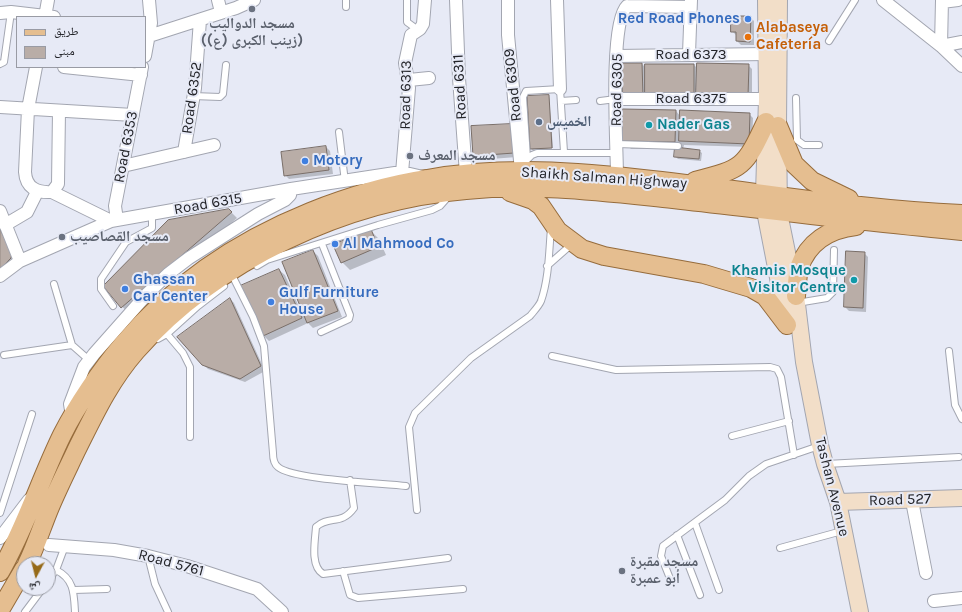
<!DOCTYPE html>
<meta charset="utf-8">
<style>
body{margin:0}
#map{position:relative;width:962px;height:612px;overflow:hidden;background:#e7eaf6;font-family:Karla,"Noto Naskh Arabic",sans-serif}
canvas{display:block}
.legend{position:absolute;left:16px;top:16px;width:130px;height:52px;box-sizing:border-box;background:#e7eaf6;border:1px solid #999ba4;margin:0;padding:5px 7px;list-style:none;font-size:12px;color:#232429}
.legend li{display:flex;align-items:center;gap:8px;height:20px}
.legend b{width:20px;border:1px solid #999ba4}
.north{position:absolute;left:16px;top:556px;width:40px;height:40px;box-sizing:border-box;background:#e7eaf6;border:1px solid #999ba4;border-radius:50%;rotate:187deg;font-size:11px;font-weight:700;line-height:16px;text-align:center;color:#232429}
.north::after{content:'';display:block;margin:auto;width:14px;height:18px;background:#966a18;clip-path:polygon(50% 0,100% 100%,50% 72%,0 100%)}
</style>
<div id="map">
<canvas width="962" height="612"></canvas>
<ul class="legend">
<li><b style="height:5px;background:#e5be90"></b>طريق</li>
<li><b style="height:11px;background:#b9ada7"></b>مبنى</li>
</ul>
<div class="north">ش</div>
</div>
<script>
const ctx = document.querySelector('canvas').getContext('2d');
ctx.lineJoin = 'round';
function fill(path, color) {
  ctx.fillStyle = color;
  ctx.fill(path, 'evenodd');
}
function trace(path, color, width, dash) {
  ctx.strokeStyle = color;
  ctx.lineWidth = width;
  ctx.lineCap = dash ? 'butt' : 'round';
  ctx.setLineDash(dash || []);
  ctx.stroke(path);
}
function write(font, color, halo, rows, align = 'center') {
  ctx.font = font + ' Karla,"Noto Naskh Arabic",sans-serif';
  ctx.lineWidth = 4;
  ctx.setLineDash([]);
  ctx.textBaseline = 'middle';
  ctx.strokeStyle = halo;
  ctx.fillStyle = color;
  for (const [text, x, y, turn = 0] of rows) {
    ctx.save();
    ctx.translate(x, y);
    ctx.rotate((+turn || 0) * Math.PI / 180);
    ctx.textAlign = isNaN(turn) ? turn : align;
    if (halo) ctx.strokeText(text, 0, 0);
    ctx.fillText(text, 0, 0);
    ctx.restore();
  }
}
fill(new Path2D(`
 M750 17 754 21V45H741L737 41V36L732 31Z
 M623 64H642L646 68 694 65 698 69 748 65 752 69V100H647Z
 M549 96 553 148 532 150 531 148Z
 M676 111 681 117 749 114 753 118 752 147 684 145 683 149 699 151 702 153 701 161 678 159 675 156 676 149H631L623 140Z
 M511 125 517 157 478 160 474 156Z
 M326 147 330 151 333 174 289 179 285 175Z
 M229 210 237 218 128 313 104 286Z
 M0 229 5 234 17 259 0 279Z
 M370 230 379 239 386 255 350 270 342 262Z
 M313 251 318 256 342 317 313 328 308 323 269 341 264 336 279 270 285 275 302 314 304 313Z
 M864 253 868 257 866 312 849 311 845 307Z
 M230 299 234 303 265 371 245 382 208 369 203 364Z`), '#0003');
const building = new Path2D(`
 M731 16H751L750 42 736 41V32H731Z
 M622 63H642L643 96H623Z
 M697 63 749 64 748 96 696 95Z
 M645 64H694V96H645Z
 M549 95 552 148 530 149 527 96Z
 M622 109 676 110 675 142 622 141Z
 M680 110 750 113 749 144 679 141Z
 M511 124 514 153 473 156 471 126Z
 M326 146 329 170 284 176 281 152Z
 M675 147 700 150 699 159 674 157Z
 M229 209 232 212 121 308 103 286 168 220Z
 M0 229 12 253 11 258 0 269Z
 M371 229 378 247 341 263 333 245Z
 M313 250 338 311 307 323 282 262Z
 M846 251 865 252 863 308 844 307Z
 M279 269 302 318 263 336 240 286Z
 M230 298 261 366 240 379 202 365 177 337Z`);
fill(building, '#b9ada7');
trace(building, '#796e68', 1);
const lane = new Path2D(`
 M346 0V7
 M407 0V22L418 30
 M829 41 855 0
 M0 64 4 62 11 12
 M193 96 220 97 223 94 226 65
 M796 98 797 140 804 145H819
 M561 101 576 100
 M600 101 616 99
 M339 132 345 182
 M617 144 678 146
 M527 158 523 97 526 91 560 89 564 152
 M526 161 532 155 537 153H617
 M257 266 267 260 378 225 432 210 440 206 448 197
 M547 266 572 244
 M234 279 253 317 264 346 273 453C273 459 274 464 278 467 293 480 382 483 406 486
 M54 284 72 345 89 360
 M797 303 827 298 833 292 834 250
 M113 306 101 289V279L126 242 152 228V214
 M321 332 349 319 350 315 322 244
 M167 334 183 353 190 367V437
 M158 339 167 334 198 306 224 286
 M949 351 955 405 962 419
 M4 355 72 345
 M552 356 616 370 770 367 777 369 781 377 794 455
 M732 436 789 421
 M826 464 959 457
 M350 480 354 508C341 526 329 515 316 527 315 541 310 566 323 574L448 558
 M417 510 409 427 415 413 471 358 530 316C534 311 539 306 541 301 549 278 549 251 551 228
 M0 513 32 414
 M695 523 719 590
 M677 535 700 595
 M780 548 842 531
 M148 556 155 584 168 612
 M56 570C74 579 74 593 75 612
 M343 571 350 595 358 598 463 589
 M48 581 56 570 65 546
 M671 581 661 556 663 546 725 500 749 476 766 464 819 446
 M74 590 107 589
 M25 612 43 588`);
const street = new Path2D(`
 M218 0 221 12
 M456 0 459 78 466 174
 M508 0V35L521 171
 M557 0 560 89
 M883 0 941 46 962 66
 M942 0 941 46 962 42
 M942 2 958 0
 M627 6 690 7
 M0 13 11 12 54 17
 M45 17 48 0
 M149 36 236 8 254 0
 M689 54 691 0
 M145 56 151 23 149 0
 M616 56 766 54
 M36 67 28 109 25 172C26 188 37 193 52 192L58 184 59 111
 M64 67 141 75
 M409 80 429 78
 M616 99H767
 M0 107 133 115
 M184 152 195 88 200 20
 M123 166 214 145
 M402 173 409 88 405 63 411 35 420 29 423 24 425 0
 M617 176C617 146 609 23 627 6
 M52 192 111 221
 M0 211 20 261
 M117 220 115 206 142 67
 M5 225 27 212 37 192
 M0 276 20 261 111 221 291 189 395 173 410 174 423 177
 M72 416 70 404 84 367 94 354 148 293 168 274 189 258 258 214 285 200 290 195 291 189
 M912 501 926 573
 M0 538 29 500
 M49 545 114 550 148 556 187 566 257 589 282 612
 M934 601 962 598`);
const secondary = new Path2D(`
 M766 0 767 99 764 193 765 211 787 324
 M779 0 778 126 779 213 796 296 804 362 820 445 825 464 838 502 860 612
 M838 502 962 498`);
const primary = new Path2D(`
 M778 126 794 164 812 181 849 199
 M695 181C743 169 745 167 766 122
 M510 192 533 200 541 206 558 231 582 249 604 256 704 274 751 288 765 296 787 325
 M796 296C797 287 797 277 799 268 808 242 829 229 856 226
 M27 564C36 546 42 526 50 507 58 488 67 470 76 451 94 415 109 382 136 351 216 260 346 200 466 190 535 183 604 192 673 199 769 210 865 222 962 231
 M0 572C25 529 40 480 62 435 77 405 101 370 123 344 173 285 238 241 310 212 348 197 387 185 427 179 501 166 577 171 652 180 755 191 858 210 962 214
 M0 610 24 569`);
trace(lane, '#a3a6b1', 8);
trace(street, '#a3a6b1', 14);
trace(secondary, '#a3a6b1', 18);
trace(primary, '#966c3c', 20);
trace(lane, '#fff', 6);
trace(street, '#fff', 12);
trace(secondary, '#f2dec8', 16);
trace(primary, '#e5be90', 18);
for (const [x, y, r, color] of [
 [252,9,4,"#6b7280"],
 [748,19,4,"#3f7fe0"],
 [748,37,4,"#e8710a"],
 [539,122,4,"#5c6f8a"],
 [649,125,4,"#0f9aa8"],
 [410,156,4,"#6b7280"],
 [305,161,4,"#3f7fe0"],
 [62,237,4,"#6b7280"],
 [335,244,4,"#3f7fe0"],
 [854,280,4,"#0f9aa8"],
 [125,289,4,"#3f7fe0"],
 [271,302,4,"#3f7fe0"],
 [622,571,4,"#6b7280"]
]) {
  const dot = new Path2D();
  dot.arc(x, y, r, 0, 2 * Math.PI);
  ctx.fillStyle = color;
  ctx.fill(dot);
  trace(dot, '#e7eaf6', 1.5);
}
write('bold 15px', '#366cbe', '#e7eaf6', [
 ["Red Road Phones",740,19,"right"],
 ["Motory",313,161],
 ["Al Mahmood Co",343,244],
 ["Ghassan",133,280],
 ["Car Center",133,297],
 ["Gulf Furniture",279,293],
 ["House",279,310]
], 'left');
write('bold 15px', '#5b616d', '#e7eaf6', [
 ["مسجد الدواليب",252,24,"center"],
 ["(زينب الكبرى (ع))",252,41,"center"],
 ["مسجد المعرف",418,156],
 ["مسجد القصاصيب",70,237],
 ["مسجد مقبرة",630,562],
 ["أبو عمبرة",630,579]
], 'left');
write('bold 15px', '#c56008', '#e7eaf6', [
 ["Alabaseya",756,28],
 ["Cafetería",756,45]
], 'left');
write('15px', '#232429', '#e7eaf6', [
 ["Road 6373",691,55],
 ["Road 6309",513,85,-96],
 ["Road 6311",460,87,-93],
 ["Road 6305",617,90,-89],
 ["Road 6313",406,95,-89],
 ["Road 6352",192,98,-82],
 ["Road 6375",691,99],
 ["Road 6353",126,147,-79],
 ["Shaikh Salman Highway",604,178,4],
 ["Road 6315",208,204,-10],
 ["Tashan Avenue",832,487,76],
 ["Road 527",900,500,-2],
 ["Road 5761",171,563,15]
]);
write('bold 15px', '#4e5e75', '#e7eaf6', [
 ["الخميس",547,122]
], 'left');
write('bold 15px', '#0d838f', '#e7eaf6', [
 ["Nader Gas",657,125],
 ["Khamis Mosque",846,271,"right"],
 ["Visitor Centre",846,288,"right"]
], 'left');
</script>
